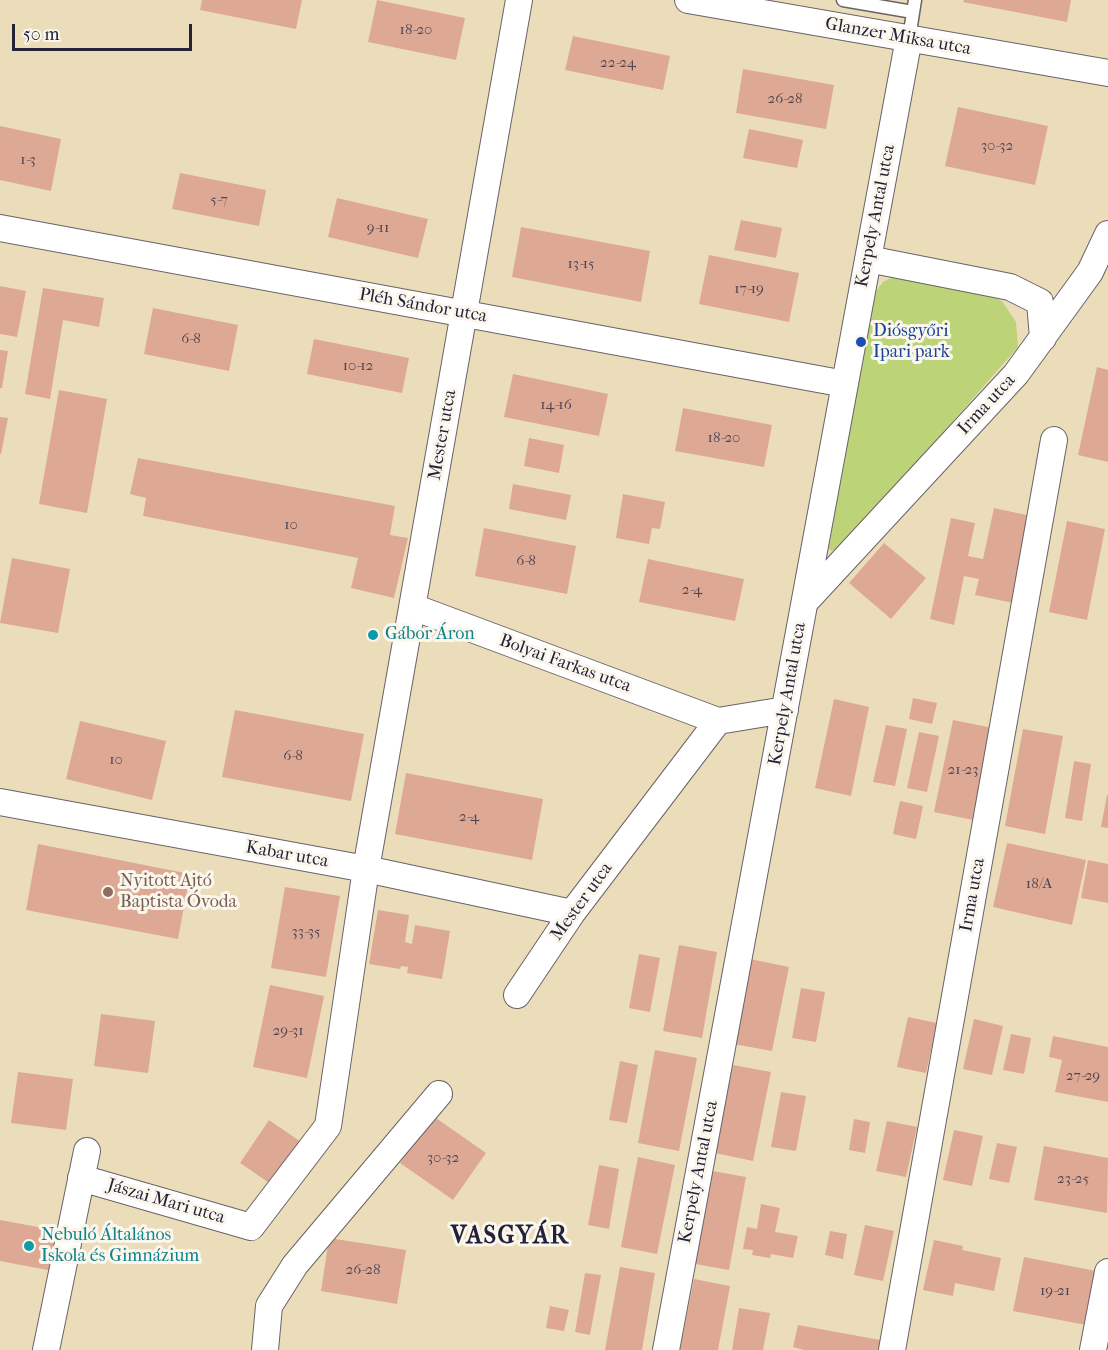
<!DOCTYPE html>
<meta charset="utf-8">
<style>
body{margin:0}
#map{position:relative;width:1108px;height:1350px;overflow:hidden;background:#ecddba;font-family:"IM FELL French Canon",serif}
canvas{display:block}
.scale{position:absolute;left:12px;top:24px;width:180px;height:27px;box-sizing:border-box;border:3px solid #22223b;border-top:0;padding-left:8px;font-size:18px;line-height:21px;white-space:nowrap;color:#22223b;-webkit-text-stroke:4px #fbf7ec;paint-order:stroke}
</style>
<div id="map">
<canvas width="1108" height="1350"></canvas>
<div class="scale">50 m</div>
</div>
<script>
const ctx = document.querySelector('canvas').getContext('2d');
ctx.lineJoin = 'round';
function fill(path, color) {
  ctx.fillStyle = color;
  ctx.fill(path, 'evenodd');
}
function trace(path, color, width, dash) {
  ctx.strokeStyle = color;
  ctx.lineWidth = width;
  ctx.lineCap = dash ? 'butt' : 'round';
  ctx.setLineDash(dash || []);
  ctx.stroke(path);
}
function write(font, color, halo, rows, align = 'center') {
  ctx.font = font + ' "IM FELL French Canon",serif';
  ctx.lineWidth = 6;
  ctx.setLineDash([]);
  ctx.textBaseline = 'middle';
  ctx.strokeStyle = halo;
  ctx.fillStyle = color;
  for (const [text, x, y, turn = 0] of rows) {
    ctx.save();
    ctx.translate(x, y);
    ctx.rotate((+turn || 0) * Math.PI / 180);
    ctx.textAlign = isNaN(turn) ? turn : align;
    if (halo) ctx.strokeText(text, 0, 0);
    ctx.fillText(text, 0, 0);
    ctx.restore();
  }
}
fill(new Path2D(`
 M897 275 979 290 1002 301 1016 322 1018 347 841 549 831 551 826 545 874 294 883 282Z`), '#bdd377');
fill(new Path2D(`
 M202 0H302L296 29 200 10Z
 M377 0 465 18 456 60 368 42Z
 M964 0H1071L1067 22 963 2Z
 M573 36 670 56 663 90 565 70Z
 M743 69 834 85 826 129 736 113Z
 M958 107 1048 126 1035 185 945 166Z
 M0 126 61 139 51 191 0 180Z
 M749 129 803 140 797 168 743 158Z
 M180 173 266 190 259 226 172 209Z
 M337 198 428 219 418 258 328 237Z
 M741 220 782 228 776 258 734 250Z
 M521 227 650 251 641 302 512 277Z
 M709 255 799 273 789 322 699 304Z
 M0 286 26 291 17 337 0 334Z
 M43 288 104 298 99 327 63 320 50 399 25 394Z
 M153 308 238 325 229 371 144 354Z
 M314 339 409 358 402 393 307 374Z
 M0 350 8 351 2 388H0Z
 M1097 367 1108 370V462L1078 455Z
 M513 374 608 394 599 436 504 417Z
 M59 390 107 399 87 513 39 504Z
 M683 408 772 425 764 467 675 451Z
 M0 417 8 418 1 454H0Z
 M529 438 564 445 559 473 524 466Z
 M138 458 395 506 390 535 408 538 394 598 351 588 358 558 143 516 146 498 130 494Z
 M513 484 571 495 566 520 509 509Z
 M623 494 665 502 660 529 652 528 649 544 616 538Z
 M994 508 1031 516 1013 603 975 595 979 579 964 576 954 625 930 619 951 518 975 523 968 556 983 559Z
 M1067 521 1105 529 1087 620 1049 612Z
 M484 528 576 546 567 594 475 576Z
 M884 543 926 578 891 619 849 583Z
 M12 558 70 569 58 633 0 623Z
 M648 559 744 579 735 621 639 602Z
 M913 698 937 703 932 724 909 719Z
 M834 699 869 707 851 796 815 788Z
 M235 710 364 734 351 801 222 777Z
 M953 720 993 728 973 820 934 812Z
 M80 721 166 741 152 800 66 779Z
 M886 725 907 729 895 786 873 782Z
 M1023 729 1063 736 1045 834 1005 826Z
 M919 732 939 736 927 792 907 788Z
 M1074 761 1091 764 1082 821 1065 818Z
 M406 773 543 799 532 860 395 834Z
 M1107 795H1108V828L1101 827Z
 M900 801 923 806 916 839 893 834Z
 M1007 843 1086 860 1072 925 993 907Z
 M38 844 190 874 178 939 26 910Z
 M1088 860 1108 864V903L1081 898Z
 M285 887 340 896 326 977 271 968Z
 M378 910 409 915 405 942 412 944 415 925 450 931 442 979 407 973 408 967 401 966 400 969 369 964Z
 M679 945 717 952 702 1038 663 1031Z
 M639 954 660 958 650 1012 629 1008Z
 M750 959 789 967 772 1051 733 1044Z
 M270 985 324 996 307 1078 253 1067Z
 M801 988 825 992 816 1042 792 1038Z
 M101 1014 155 1021 148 1073 94 1066Z
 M908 1017 937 1023 926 1073 897 1067Z
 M974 1019 1003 1026 992 1075 963 1069Z
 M1011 1034 1031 1038 1024 1074 1003 1070Z
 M1053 1036 1108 1047V1102L1055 1092 1062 1060 1049 1057Z
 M655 1050 697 1058 679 1151 638 1143Z
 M620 1061 638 1065 627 1123 609 1120Z
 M733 1065 771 1072 753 1161 715 1153Z
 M18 1072 73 1079 66 1130 11 1123Z
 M781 1092 806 1096 796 1151 771 1147Z
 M433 1116 486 1153 453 1200 400 1163Z
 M854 1119 870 1122 865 1153 849 1150Z
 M269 1120 307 1146 278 1189 240 1163Z
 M887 1121 917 1127 906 1177 876 1171Z
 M954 1130 983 1136 972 1186 943 1180Z
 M997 1143 1017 1147 1009 1183 989 1179Z
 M1044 1146 1108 1158 1107 1213 1034 1200Z
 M638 1157 675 1165 657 1254 621 1247Z
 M599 1165 619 1169 609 1229 588 1225Z
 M713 1171 746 1177 729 1270 695 1264Z
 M761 1204 780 1208 775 1232 798 1236 793 1258 771 1254 770 1258 752 1255 753 1250 743 1249 747 1227 757 1229Z
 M0 1220 60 1231 53 1271 0 1261Z
 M865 1225 894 1231 883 1281 854 1275Z
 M830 1231 847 1234 843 1259 825 1255Z
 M329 1238 406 1250 397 1304 321 1291Z
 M934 1240 963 1246 962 1250 1001 1258 994 1291 955 1283 953 1296 923 1290Z
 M1024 1257 1096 1271 1086 1325 1013 1311Z
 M620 1267 655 1273 642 1350H605Z
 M585 1273 601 1275 590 1335 575 1332Z
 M694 1279 730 1286 718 1350H680Z
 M550 1306 569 1310 564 1331 546 1328Z
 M739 1308 770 1313 763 1350H732Z
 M798 1325 880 1340 879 1350H804L793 1347Z`), '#dda994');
const service = new Path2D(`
 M843 0 913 12
 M909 38 915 0`);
const minor = new Path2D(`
 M688 0 1108 73
 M0 228 845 384
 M868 259 1010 287 1040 302 1043 338
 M805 602 1016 374 1090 272 1108 234
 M413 607 718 721
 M0 802 366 869 572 913
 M517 995 572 913 718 721 785 710
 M81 1178 251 1227 328 1126 366 869 519 0
 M46 1350 87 1151
 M265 1350 269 1306 295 1265 439 1094
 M666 1350 909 38
 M892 1350 1054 440
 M1093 1350 1108 1272`);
trace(service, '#696367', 15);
trace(minor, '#696367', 28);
trace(service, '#fff', 12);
trace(minor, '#fff', 26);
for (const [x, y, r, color] of [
 [861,342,6,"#1a4fb4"],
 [373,635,6,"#0f9aa8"],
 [108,892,6,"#8d6e63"],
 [29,1246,6,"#0f9aa8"]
]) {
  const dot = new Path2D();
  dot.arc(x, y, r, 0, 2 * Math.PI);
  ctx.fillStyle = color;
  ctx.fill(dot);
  trace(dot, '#fbf7ec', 2);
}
write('15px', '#514451', null, [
 ["18-20",416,30],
 ["22-24",618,63],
 ["26-28",785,99],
 ["30-32",997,146],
 ["1-3",28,160],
 ["5-7",219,200],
 ["9-11",378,228],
 ["13-15",581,264],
 ["17-19",749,289],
 ["6-8",191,339],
 ["10-12",358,366],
 ["14-16",556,405],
 ["18-20",724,438],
 ["10",291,525],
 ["6-8",526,561],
 ["2-4",692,590],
 ["6-8",293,756],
 ["10",116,760],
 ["21-23",963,770],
 ["2-4",469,817],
 ["18/A",1039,884],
 ["33-35",306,932],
 ["29-31",288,1031],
 ["27-29",1083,1076],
 ["30-32",443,1158],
 ["23-25",1073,1179],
 ["26-28",363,1270],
 ["19-21",1055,1291]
]);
write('18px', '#22223b', '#fbf7ec', [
 ["Glanzer Miksa utca",898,37,10],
 ["Kerpely Antal utca",876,216,-79],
 ["Pléh Sándor utca",423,306,10],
 ["Irma utca",987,405,-47],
 ["Mester utca",443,435,-80],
 ["Bolyai Farkas utca",565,664,20],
 ["Kerpely Antal utca",788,694,-80],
 ["Kabar utca",287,855,10],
 ["Irma utca",973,895,-80],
 ["Mester utca",582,902,-54],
 ["Kerpely Antal utca",699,1172,-79],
 ["Jászai Mari utca",166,1202,16]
]);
write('18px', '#164399', '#fbf7ec', [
 ["Diósgyőri",873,332],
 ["Ipari park",873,353]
], 'left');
write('18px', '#0d838f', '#fbf7ec', [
 ["Gábor Áron",385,635],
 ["Nebuló Általános",41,1236],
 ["Iskola és Gimnázium",41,1257]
], 'left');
write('18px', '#785e54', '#fbf7ec', [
 ["Nyitott Ajtó",120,882],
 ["Baptista Óvoda",120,903]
], 'left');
ctx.letterSpacing = '1.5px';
write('bold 24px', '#22223b', '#fbf7ec', [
 ["VASGYÁR",510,1237]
]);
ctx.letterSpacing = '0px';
</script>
